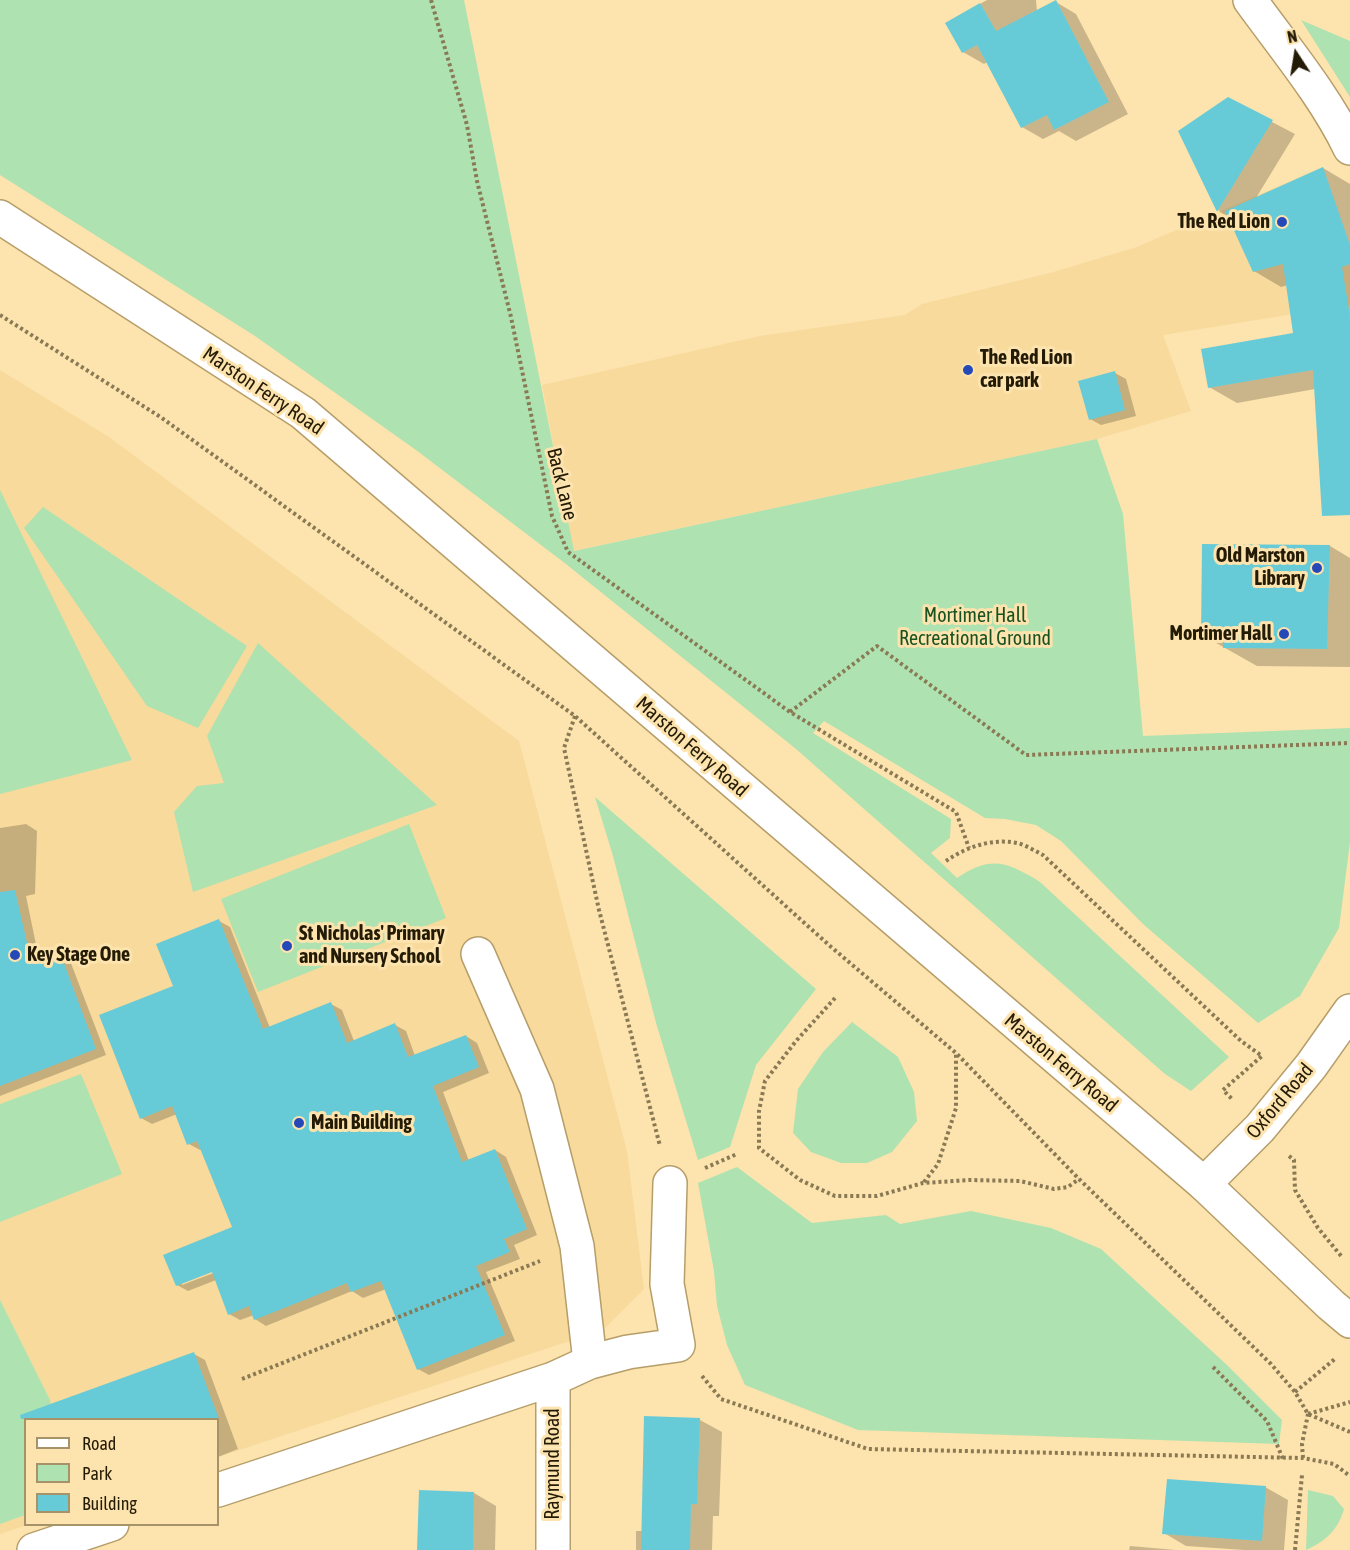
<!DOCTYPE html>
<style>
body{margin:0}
#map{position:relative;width:1350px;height:1550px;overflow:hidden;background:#fde3ad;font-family:"Asap Condensed",sans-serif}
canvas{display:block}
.legend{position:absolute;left:24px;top:1418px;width:195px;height:108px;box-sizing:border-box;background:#fde3ad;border:2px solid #a6936a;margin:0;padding:8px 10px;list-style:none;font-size:18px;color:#241b06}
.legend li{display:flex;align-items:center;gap:12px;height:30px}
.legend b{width:30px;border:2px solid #a6936a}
.north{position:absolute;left:1266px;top:24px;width:60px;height:60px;-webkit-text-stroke:4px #fde3ad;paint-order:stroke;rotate:348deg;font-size:16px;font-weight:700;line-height:24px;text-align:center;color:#241b06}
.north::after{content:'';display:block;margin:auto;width:21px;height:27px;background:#241b06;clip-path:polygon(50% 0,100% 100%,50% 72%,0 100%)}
</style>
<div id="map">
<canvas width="1350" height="1550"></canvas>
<ul class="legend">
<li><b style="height:8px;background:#fff"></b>Road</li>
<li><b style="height:16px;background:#aee2b1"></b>Park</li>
<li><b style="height:16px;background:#67cbd7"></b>Building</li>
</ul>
<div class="north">N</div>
</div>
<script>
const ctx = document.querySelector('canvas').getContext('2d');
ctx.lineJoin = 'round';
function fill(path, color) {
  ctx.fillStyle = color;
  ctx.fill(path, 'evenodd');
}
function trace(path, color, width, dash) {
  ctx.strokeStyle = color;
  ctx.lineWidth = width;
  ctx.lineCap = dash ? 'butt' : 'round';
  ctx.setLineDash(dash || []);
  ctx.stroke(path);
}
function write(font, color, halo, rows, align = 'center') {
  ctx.font = font + ' "Asap Condensed",sans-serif';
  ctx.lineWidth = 6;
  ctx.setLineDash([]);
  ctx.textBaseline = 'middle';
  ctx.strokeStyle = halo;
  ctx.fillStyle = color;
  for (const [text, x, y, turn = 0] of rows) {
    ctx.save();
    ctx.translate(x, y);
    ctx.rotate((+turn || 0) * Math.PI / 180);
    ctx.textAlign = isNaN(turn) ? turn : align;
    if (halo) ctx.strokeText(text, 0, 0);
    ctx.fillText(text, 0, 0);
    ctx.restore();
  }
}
fill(new Path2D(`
 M1323 167 1350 245V305L1163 335 1191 411 1097 439 573 551 542 385 760 336 905 315 922 304 1050 273 1137 247Z
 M0 370 109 437 519 741 627 1151 644 1289 603 1330 218 1457V1420H26V1524L27 1525 0 1534Z`), '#f7da9c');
fill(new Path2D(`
 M0 0H464L574 551 1097 439 1123 514 1143 736 1350 728V842L1339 928 1300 996 1258 1023 1143 924 1061 841 1036 825 1005 819 985 818 824 721 813 733 951 819 950 838 931 853 957 878C991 855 1007 862 1040 882L1229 1057 1191 1091 1165 1074 796 749 566 564 416 450 255 336 0 175Z
 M1301 20 1350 41V97Z
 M0 490 132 760 0 794Z
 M43 507 247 646 198 728 147 706 24 528Z
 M258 643 437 805 193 892 174 812 197 786 224 783 207 736Z
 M595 797 816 989 756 1065 730 1147 698 1160 656 1023 613 856Z
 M409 824 446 918 258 992 221 899Z
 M852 1022 898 1057 914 1092 917 1121 892 1152 867 1163H841L811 1152 793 1133 798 1089 823 1052Z
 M81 1074 122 1174 0 1222V1104Z
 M737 1167 812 1223 886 1215 900 1224 971 1211 1051 1228 1101 1249 1228 1366 1282 1420 1279 1444 858 1430 745 1385 727 1345 717 1306 714 1271 698 1183Z
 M0 1300 50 1400 53 1419 26 1420 25 1515 0 1524Z
 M1308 1490 1333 1496 1344 1509C1338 1530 1326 1541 1306 1550Z`), '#aee2b1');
fill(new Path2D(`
 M987 0H1036L1037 11 1056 2 1076 14 1128 114 1076 141 1059 131 1043 139 1022 127 987 62 984 64 963 52 947 23Z
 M1228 99 1295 134 1256 198 1323 168 1350 184V486L1315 389 1237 403 1209 387 1295 334 1288 285 1281 287 1254 271 1229 218 1219 211 1180 132Z
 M1115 373 1126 379 1136 416 1101 425 1090 419Z
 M1330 546 1350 558V667L1257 666 1202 635Z
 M26 824 37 831 35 894 26 896 39 959 59 951 69 958 106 1055 0 1096V828Z
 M219 921 230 927 270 1028 331 1004 342 1010 354 1041 395 1025 406 1031 415 1056 466 1036 477 1043 489 1073 443 1092 469 1161 495 1150 506 1157 537 1235 514 1245 520 1259 486 1272 515 1341 429 1375 418 1369 386 1289 363 1298 352 1291 266 1326 255 1319 254 1315 240 1320 229 1314 216 1280 188 1291 177 1285 234 1228 202 1149 200 1150 189 1144 177 1114 152 1124 141 1118 175 986ZM218 1268 219 1271 182 1285V1282Z
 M194 1354 205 1360 238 1449 218 1457V1420H62L77 1414Z
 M700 1420 722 1432 719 1516H713L712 1550H636V1531H643Z
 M1265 1487 1288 1500 1284 1550H1244L1186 1546 1164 1533Z
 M474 1493 496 1506 495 1550H419Z
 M1130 1546 1176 1550H1129Z`), '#0003');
fill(new Path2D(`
 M1056 0 1109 102 1054 130 1047 115 1021 128 977 45 962 53 945 23 980 3 996 31Z
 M1228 97 1273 120 1217 212 1178 131Z
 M1323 167 1350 245V264L1342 267 1350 316V515L1322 516 1313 370 1208 388 1201 349 1293 333 1283 264 1253 272 1225 211Z
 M1115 371 1125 410 1089 420 1078 381Z
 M1202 544 1330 545 1327 649 1223 648V637L1201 636Z
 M15 890 31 960 59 950 96 1049 0 1086V892Z
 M219 919 263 1029 331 1002 347 1043 395 1023 408 1057 466 1035 479 1067 433 1086 462 1162 495 1149 527 1229 504 1239 510 1252 476 1266 505 1335 417 1370 381 1281 351 1292 347 1283 254 1320 249 1306 228 1315 212 1272 176 1286 163 1255 232 1227 197 1141 187 1145 172 1106 140 1119 99 1015 173 986 156 944Z
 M194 1352 219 1419H21L20 1415Z
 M644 1416 700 1418 697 1504H691L690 1550H641Z
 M1167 1479 1266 1486 1262 1541 1162 1534Z
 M419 1490 474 1492 473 1550H417Z`), '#67cbd7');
const minor = new Path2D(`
 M1250 0C1284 47 1325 96 1350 148
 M478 954 537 1089 577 1246 590 1362
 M1204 1184 1260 1128 1311 1066 1350 1011
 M218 1490 553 1379 590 1362 628 1352 678 1345 667 1284 670 1183
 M34 1550 112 1524
 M553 1550V1379`);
const major = new Path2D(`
 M0 217 303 413 1204 1184 1331 1305 1350 1321`);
trace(minor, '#b69e6a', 36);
trace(major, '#b69e6a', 36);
trace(new Path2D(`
 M431 0 467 125 477 181 511 317 552 516 568 552 790 712 956 812 969 848
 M0 315 162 418 575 716 830 946 956 1053 1079 1179 1271 1364 1295 1392 1308 1414 1350 1432
 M790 712 877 646 1026 755 1350 743
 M575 716 564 748 599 910 660 1146
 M946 861C966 847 992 838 1017 843 1026 845 1035 851 1043 855L1241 1041 1262 1056 1223 1090 1233 1100
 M835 998 796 1041 765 1081 759 1111V1148L800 1180 835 1196H877L923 1183 970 1180 1020 1181 1054 1189 1068 1187 1079 1179
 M1289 1156 1294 1160 1295 1190 1318 1228 1342 1257
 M705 1168 737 1154
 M924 1182 938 1164 956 1108V1054
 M1213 1367 1267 1421 1283 1459
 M702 1376 721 1399 868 1449 1303 1458 1334 1464 1350 1476
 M242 1379 540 1261
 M1295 1392 1336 1358
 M1308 1414 1350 1402
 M1303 1458 1302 1444 1308 1414
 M1295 1550 1302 1475`), '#897954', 4, [3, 3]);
trace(minor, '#fff', 33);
trace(major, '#fff', 33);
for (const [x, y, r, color] of [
 [1282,222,6,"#2649b8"],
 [968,370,6,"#2649b8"],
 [1317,568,6,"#2649b8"],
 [1284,634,6,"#2649b8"],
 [287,946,6,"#2649b8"],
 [15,955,6,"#2649b8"],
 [299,1123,6,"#2649b8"]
]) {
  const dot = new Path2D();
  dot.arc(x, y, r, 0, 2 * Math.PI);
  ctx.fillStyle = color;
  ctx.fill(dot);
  trace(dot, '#fde3ad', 2);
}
write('bold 20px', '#241b06', '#fde3ad', [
 ["The Red Lion",1270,222,"right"],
 ["The Red Lion",980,358],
 ["car park",980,381],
 ["Old Marston",1305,556,"right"],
 ["Library",1305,579,"right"],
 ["Mortimer Hall",1272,634,"right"],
 ["St Nicholas' Primary",299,934],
 ["and Nursery School",299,957],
 ["Key Stage One",27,955],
 ["Main Building",311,1123]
], 'left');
write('20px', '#241b06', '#fde3ad', [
 ["Marston Ferry Road",263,391,34],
 ["Back Lane",562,484,76],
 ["Marston Ferry Road",692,747,41],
 ["Marston Ferry Road",1061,1063,40],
 ["Oxford Road",1280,1101,-50],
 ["Raymund Road",553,1464,-90]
]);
write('20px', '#175220', '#fde3ad', [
 ["Mortimer Hall",975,616],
 ["Recreational Ground",975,639]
]);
</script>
